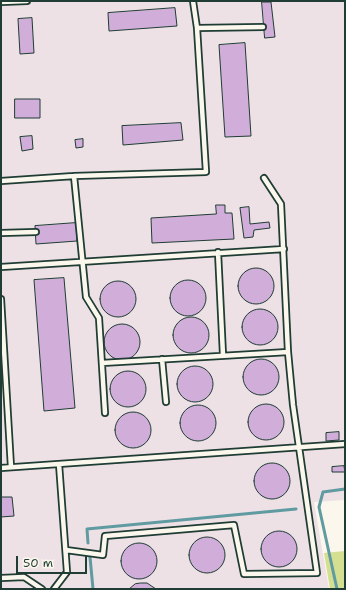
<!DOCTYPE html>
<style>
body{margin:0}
#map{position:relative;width:346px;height:590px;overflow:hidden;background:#fbf7ec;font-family:"Shantell Sans",sans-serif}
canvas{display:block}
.frame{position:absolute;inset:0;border:2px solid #1f3d34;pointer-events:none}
.scale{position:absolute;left:16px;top:556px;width:71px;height:18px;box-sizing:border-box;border:2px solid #1f3d34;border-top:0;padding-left:5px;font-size:12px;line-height:14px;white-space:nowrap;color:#1f3d34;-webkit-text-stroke:3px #fbf7ec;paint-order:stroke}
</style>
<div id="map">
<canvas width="346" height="590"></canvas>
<div class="frame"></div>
<div class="scale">50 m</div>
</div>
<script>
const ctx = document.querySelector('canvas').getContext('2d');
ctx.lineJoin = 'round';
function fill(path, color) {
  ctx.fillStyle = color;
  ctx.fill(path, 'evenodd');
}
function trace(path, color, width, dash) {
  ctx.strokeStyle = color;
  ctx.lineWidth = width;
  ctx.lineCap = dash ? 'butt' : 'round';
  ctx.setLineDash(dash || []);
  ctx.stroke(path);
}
fill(new Path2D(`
 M1 1H345V500L314 502 329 589H1Z`), '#eee1e6');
fill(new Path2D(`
 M345 551V589H330L324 553Z`), '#d4df91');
trace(new Path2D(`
 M88 543 87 529 296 509
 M90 557 93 589
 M337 589 319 507 323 492 345 489`), '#619ba2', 3);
const building = new Path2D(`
 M262 2H271L275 37 265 38Z
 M175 8 177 26 109 31 108 13Z
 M32 18 34 53 20 54 18 19Z
 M245 43 251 136 225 137 219 45Z
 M15 99H40V118H15Z
 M181 123 183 140 123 145 122 126Z
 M32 136 33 149 22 151 20 137Z
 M83 139V147L76 148 75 140Z
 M216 205H225V213H232L234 239 152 243 151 218 216 214Z
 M249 207 250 224 269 222 270 228 254 230 253 237 244 238 240 208Z
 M76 223 77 241 36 244 35 226Z
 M238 286a18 18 0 1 1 36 0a18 18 0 1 1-36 0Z
 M64 278 75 408 44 411 34 280Z
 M170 298a18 18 0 1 1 36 0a18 18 0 1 1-36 0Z
 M100 299a18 18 0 1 1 36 0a18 18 0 1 1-36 0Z
 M242 327a18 18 0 1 1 36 0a18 18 0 1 1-36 0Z
 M173 335a18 18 0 1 1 36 0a18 18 0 1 1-36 0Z
 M104 342a18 18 0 1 1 36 0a18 18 0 1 1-36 0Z
 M243 377a18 18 0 1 1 36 0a18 18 0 1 1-36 0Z
 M177 384a18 18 0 1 1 36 0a18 18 0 1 1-36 0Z
 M110 389a18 18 0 1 1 36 0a18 18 0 1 1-36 0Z
 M248 422a18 18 0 1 1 36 0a18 18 0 1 1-36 0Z
 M180 423a18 18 0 1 1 36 0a18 18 0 1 1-36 0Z
 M115 430a18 18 0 1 1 36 0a18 18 0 1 1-36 0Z
 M339 432V440L326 441V433Z
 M254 481a18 18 0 1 1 36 0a18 18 0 1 1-36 0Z
 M344 466 345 472H332V467Z
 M1 497H12L14 516 1 517Z
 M261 549a18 18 0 1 1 36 0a18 18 0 1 1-36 0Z
 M189 555a18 18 0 1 1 36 0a18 18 0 1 1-36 0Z
 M121 561a18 18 0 1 1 36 0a18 18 0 1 1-36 0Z
 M141 583H147L156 589H129L135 584Z`);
fill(building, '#d0aed9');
trace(building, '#1f3d34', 1);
const lane = new Path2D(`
 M1 2 27 1
 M197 28 263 27
 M74 176 86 297 99 318 105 413
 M1 181 74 176 206 172 197 28 193 1
 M1 233 36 232
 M218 252 223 355
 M1 267 284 249
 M1 299 11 467
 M162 359 166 402
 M102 363 288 352
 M1 468 345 444
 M66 550 103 555 105 536 234 525 244 574 317 573 293 405 288 352 281 204 264 178
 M1 578 24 577 42 589
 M54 589 67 572 59 464`);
trace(lane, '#1f3d34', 8);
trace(lane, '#fbf7ec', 4.5);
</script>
